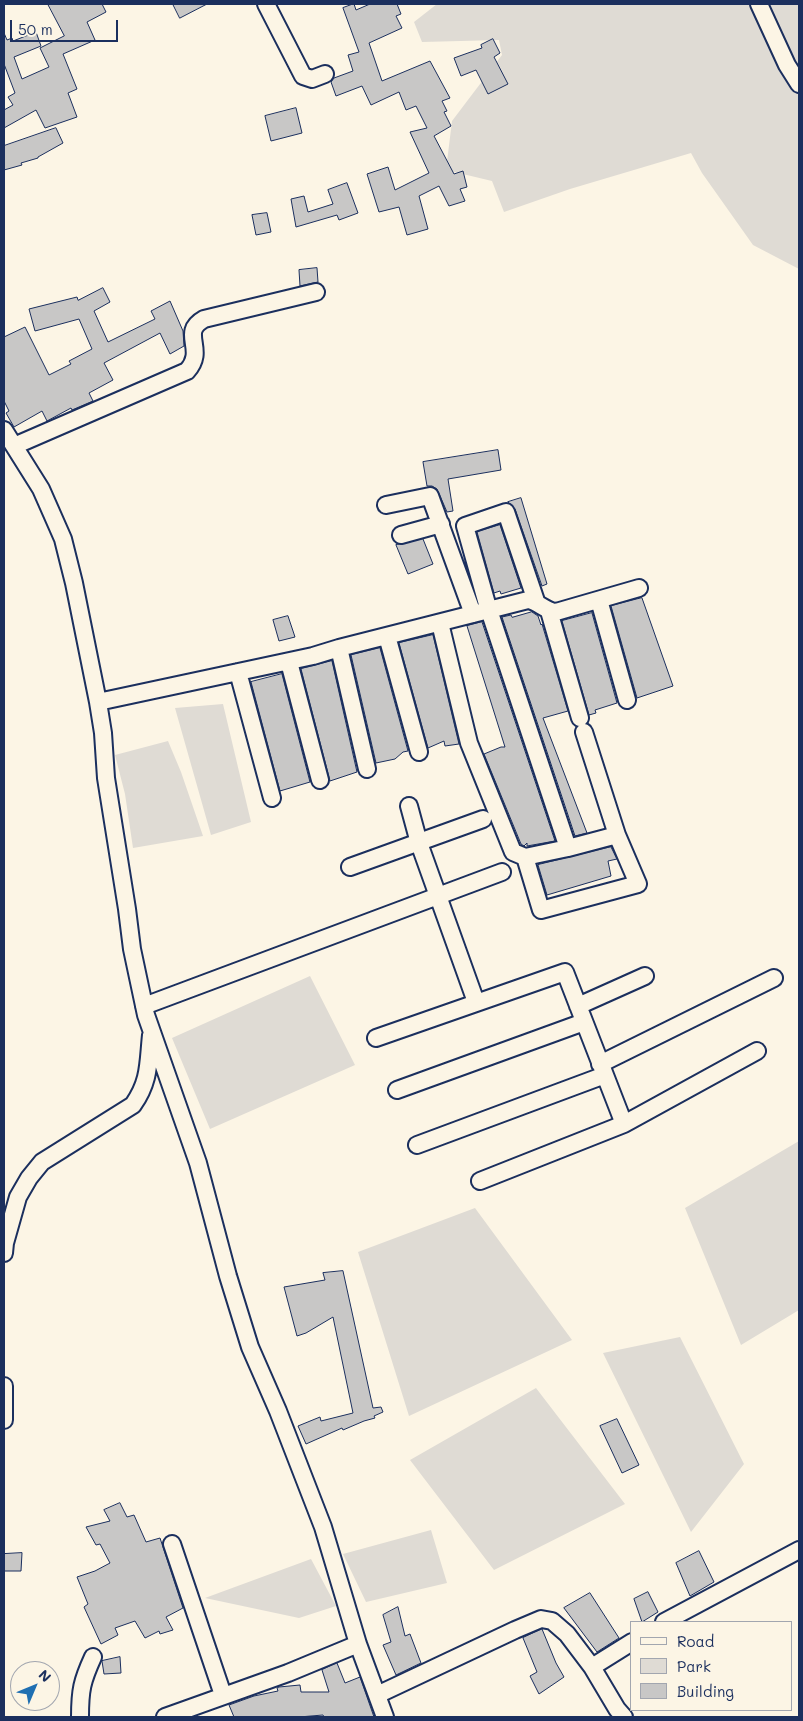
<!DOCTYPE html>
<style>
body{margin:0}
#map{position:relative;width:803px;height:1721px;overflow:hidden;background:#fcf5e5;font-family:Mali,sans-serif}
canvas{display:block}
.frame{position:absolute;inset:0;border:5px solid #1b2f5e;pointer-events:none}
.legend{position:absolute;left:630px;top:1621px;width:162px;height:90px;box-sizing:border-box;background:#fcf5e5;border:1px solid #a2a6af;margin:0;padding:6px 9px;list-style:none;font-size:15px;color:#1b2f5e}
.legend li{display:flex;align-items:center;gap:10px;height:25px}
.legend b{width:25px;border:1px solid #a2a6af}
.north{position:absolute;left:10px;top:1661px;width:50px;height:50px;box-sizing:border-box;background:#fcf5e5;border:1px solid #a2a6af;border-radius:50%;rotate:45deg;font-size:14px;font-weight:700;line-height:20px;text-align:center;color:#1b2f5e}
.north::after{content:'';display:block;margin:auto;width:18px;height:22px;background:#1f6fb2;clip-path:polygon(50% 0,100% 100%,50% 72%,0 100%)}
.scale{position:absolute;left:10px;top:20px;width:108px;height:22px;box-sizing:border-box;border:2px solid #1b2f5e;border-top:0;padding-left:6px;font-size:15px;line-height:18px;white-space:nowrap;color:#1b2f5e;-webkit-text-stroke:4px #fcf5e5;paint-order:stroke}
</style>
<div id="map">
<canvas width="803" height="1721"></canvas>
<div class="frame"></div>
<ul class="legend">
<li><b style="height:6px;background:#fcf5e5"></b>Road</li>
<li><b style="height:14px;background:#dfdbd4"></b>Park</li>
<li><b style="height:14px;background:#c8c7c6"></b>Building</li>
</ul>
<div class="north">N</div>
<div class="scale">50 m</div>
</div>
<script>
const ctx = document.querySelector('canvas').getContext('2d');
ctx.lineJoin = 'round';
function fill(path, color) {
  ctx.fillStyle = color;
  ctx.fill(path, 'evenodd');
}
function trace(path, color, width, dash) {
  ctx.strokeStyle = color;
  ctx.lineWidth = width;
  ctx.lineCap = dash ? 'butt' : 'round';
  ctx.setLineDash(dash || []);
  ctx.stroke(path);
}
fill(new Path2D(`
 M437 4H799V269L753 245 702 173 691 153 570 189 504 212 492 181 446 170 452 121 502 55 499 40 422 42 414 22Z
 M223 704 251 822 211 835 175 708Z
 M168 741 181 772 203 836 133 848 125 794 115 755Z
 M310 976 355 1065 210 1129 172 1038Z
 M799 1141V1310L741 1345 685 1208Z
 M475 1208 572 1340 409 1416 358 1252Z
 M680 1337 744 1464 691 1532 603 1353Z
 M536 1388 625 1504 494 1570 410 1460Z
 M431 1530 447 1583 366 1602 343 1554Z
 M311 1559 336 1606 299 1618 205 1598Z`), '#dfdbd4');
const building = new Path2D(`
 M48 4H102L106 12 87 22 95 40 63 54 77 89 68 93 77 117 45 128 36 110 4 128V110L13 105 8 97 15 93 4 64V33L7 40 12 38 13 41 36 32 41 46 14 57 22 79 49 67 40 48 64 36Z
 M173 4H207L180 18Z
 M354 4 356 10 370 4H397L401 14 396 16 402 28 369 43 382 81 430 61 450 98 442 101 447 111 444 112 451 126 434 136 454 174 463 171 467 187 460 189 465 201 449 206 439 186 419 196 428 229 407 235 399 207 379 212 367 174 388 167 395 190 429 173 410 132 427 128 416 106 406 110 399 92 371 105 362 86 336 96 331 82 334 78 353 71 348 55 359 52 343 8Z
 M493 39 500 53 494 57 508 84 488 94 476 70 461 76 454 58 482 48 481 45Z
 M296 108 302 133 271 141 265 116Z
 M56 128 63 143 38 157V158L21 163 22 165 4 170V146Z
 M347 183 358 213 339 220 337 215 296 227 291 199 304 196 308 212 333 204 328 190Z
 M267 213 271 232 256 235 252 215Z
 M317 268 318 282 300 286 299 270Z
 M103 288 110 302 94 311 108 342 155 319 151 311 170 301 183 331 184 346 170 354 160 333 104 363 113 380 89 393 93 401 72 410 71 408 47 421 42 411 14 427 6 413 9 411 4 401V337L25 327 49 375 71 364 69 361 92 349 79 319 35 331 29 309 77 297 78 300Z
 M498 450 501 470 448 479 453 511 447 512 437 489 432 486H427L423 462Z
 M521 498 547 584 542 586 515 509 508 502Z
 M500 525 521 588 501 594 500 591 494 593 477 532Z
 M423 539 433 564 408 574 396 545Z
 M642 598 673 686 637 698 611 606Z
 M532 612 538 616 541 625 542 624 568 711 543 718 587 833 575 836 502 617 511 615 512 617Z
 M592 613 617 703 595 710 596 713 589 715 562 621Z
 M288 616 295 637 279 641 273 620Z
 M482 622 555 841 527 846V843L524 846 521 844 484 754 501 747H505L467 626Z
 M433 635 459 744 445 746 444 741 428 748 399 643Z
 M380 648 408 751 403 752 395 759 376 763 351 655Z
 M332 661 357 772 330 781 301 669Z
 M282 674 310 782 280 791 251 682Z
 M611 847 617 859 608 861 611 876 547 895 538 865Z
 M343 1271 373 1408 381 1407 383 1412 374 1416 375 1418 364 1421 343 1430 342 1428 306 1444 298 1426 320 1417 321 1421 353 1413 333 1317 306 1333 297 1336 284 1287 325 1280 323 1273Z
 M617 1419 639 1465 622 1473 600 1426Z
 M120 1503 127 1517 134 1515 146 1542 160 1538 183 1608 166 1617 173 1630 160 1634 159 1631 145 1638 135 1621 115 1628 118 1635 101 1644 84 1607 88 1604 77 1577 95 1571 110 1563 100 1544 96 1545 86 1527 110 1521 104 1510Z
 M699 1551 714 1582 690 1596 676 1563Z
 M22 1553 21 1571H4V1554Z
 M648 1592 658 1612 642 1622 634 1599Z
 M590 1593 619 1638 597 1652 564 1608Z
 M398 1607 405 1636 410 1634 421 1663 396 1675 383 1645 391 1642 383 1615Z
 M542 1629 556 1663 564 1677 539 1694 530 1676 537 1672 523 1638Z
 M120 1657 121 1673 104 1674 102 1661Z
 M337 1663 345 1683 360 1677 374 1717H324L323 1715 299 1717H234L229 1705 254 1696 278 1691 277 1688 279 1687 300 1685 301 1692H329L322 1670Z`);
fill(building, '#c8c7c6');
trace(building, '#1b2f5e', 1);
const minor = new Path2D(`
 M266 4 303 76 312 79 325 74
 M759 4 787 65 799 84
 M4 430 41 489 63 539 74 583 98 702 103 733 106 778 127 909 132 949 146 1015 198 1163 228 1276 250 1347 278 1411 323 1527 358 1644 385 1717
 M14 446 187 371C207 349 179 333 204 319L316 292
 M386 505 430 496 473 614
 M401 535 441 524
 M599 600 627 700
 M487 604 465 526 506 512 536 601
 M549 611 580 718
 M440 623 469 743 513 852 525 857 568 848 489 610
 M387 636 419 752
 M339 648 367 769
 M289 662 320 780
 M238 672 272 798
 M98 702 313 656 339 648 528 600C539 602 545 611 556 612L639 588
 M409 806 419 843 476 1002
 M568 848 617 835 584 732
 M525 857 541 910 638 884 617 835
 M350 867 483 819
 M144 1006 502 872
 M578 1006 645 976
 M376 1038 565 972 624 1124
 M600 1064 774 978
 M397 1090 584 1022
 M417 1145 605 1075
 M480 1181 624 1124 757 1051
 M4 1253 5 1243 18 1197 29 1178 42 1162 133 1105C150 1081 148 1063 151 1035
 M4 1386V1420
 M172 1544 223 1695
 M664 1622 799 1550
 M592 1667 632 1642
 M377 1695 515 1630 541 1619 552 1621 567 1634 592 1667 617 1709 624 1717
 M80 1717C80 1690 82 1681 93 1657
 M165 1717 288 1673 358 1644`);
trace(minor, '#1b2f5e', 20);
trace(minor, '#fcf5e5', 16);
</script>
